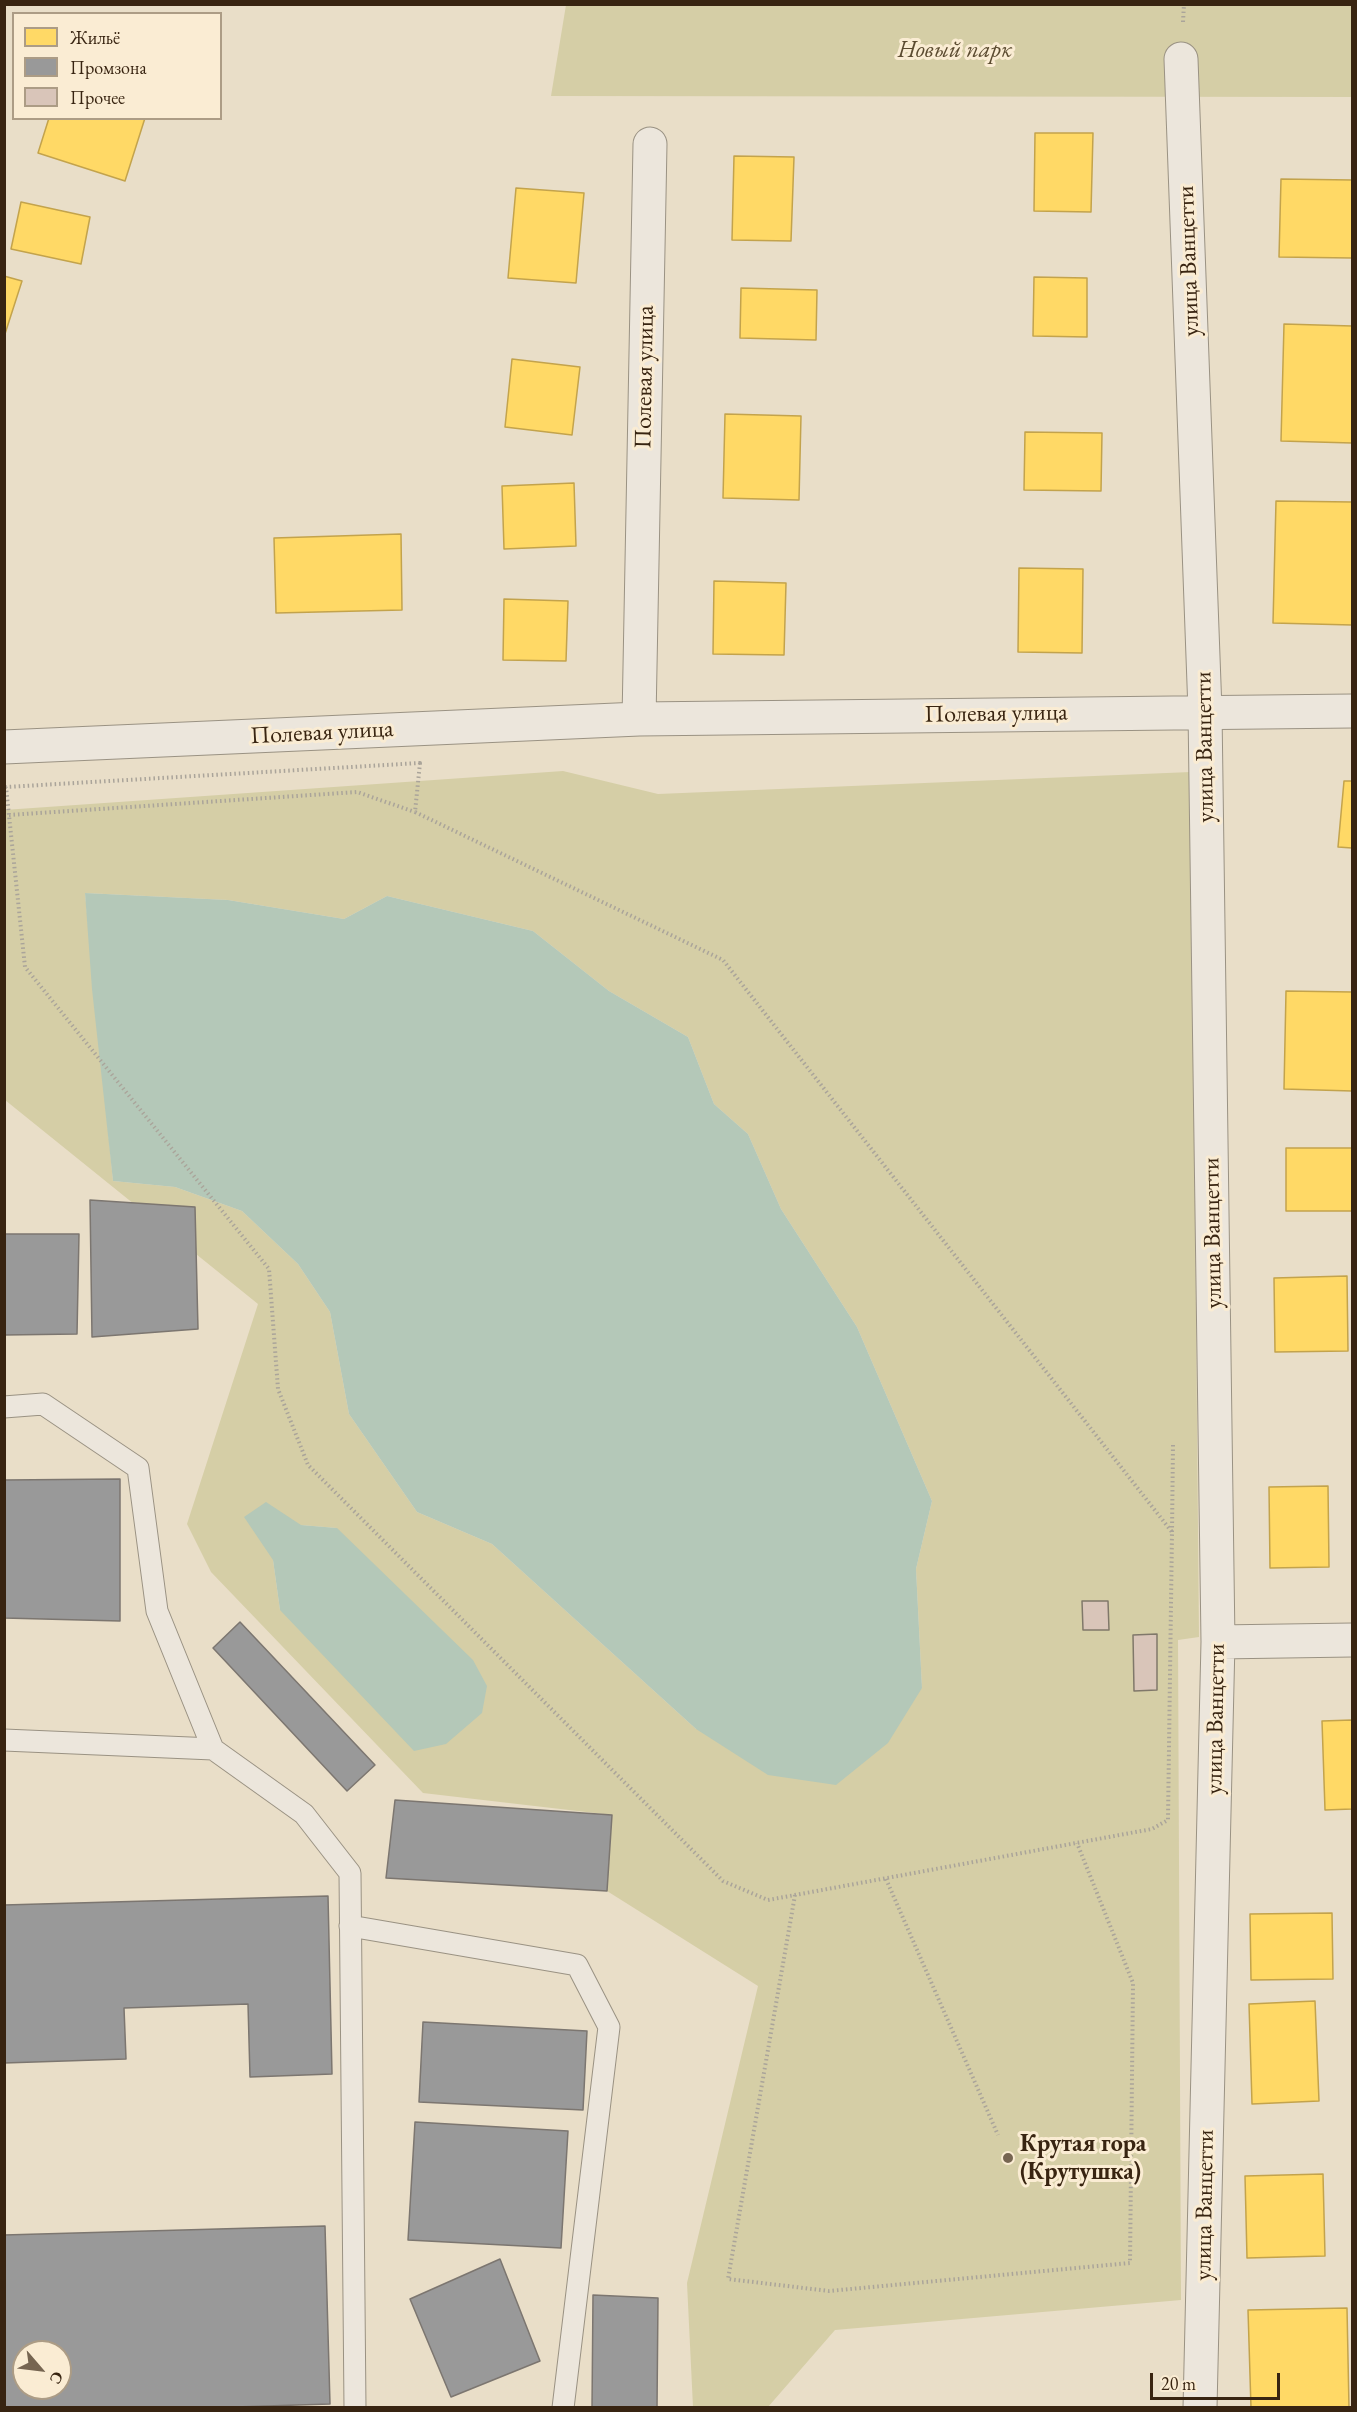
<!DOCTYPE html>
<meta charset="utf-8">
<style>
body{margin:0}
#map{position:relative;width:1357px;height:2412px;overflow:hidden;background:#e9dec8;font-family:"EB Garamond",serif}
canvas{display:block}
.frame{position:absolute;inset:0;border:6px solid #382411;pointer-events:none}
.legend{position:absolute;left:12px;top:12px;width:210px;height:108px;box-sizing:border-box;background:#faecd3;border:2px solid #ac9c85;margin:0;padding:8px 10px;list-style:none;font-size:18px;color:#382411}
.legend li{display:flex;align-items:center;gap:12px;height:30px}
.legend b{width:30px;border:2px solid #ac9c85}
.north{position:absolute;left:12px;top:2340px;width:60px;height:60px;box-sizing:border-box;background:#faecd3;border:2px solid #ac9c85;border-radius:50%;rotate:118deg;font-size:16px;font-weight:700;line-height:24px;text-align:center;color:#382411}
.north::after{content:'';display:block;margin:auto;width:21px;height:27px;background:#766551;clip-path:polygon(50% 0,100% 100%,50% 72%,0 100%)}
.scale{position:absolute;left:1150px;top:2373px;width:130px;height:27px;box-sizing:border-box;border:3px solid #382411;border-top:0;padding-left:8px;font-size:18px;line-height:21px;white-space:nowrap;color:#382411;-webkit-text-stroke:4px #faecd3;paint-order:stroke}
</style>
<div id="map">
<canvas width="1357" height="2412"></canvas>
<div class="frame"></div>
<ul class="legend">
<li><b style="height:16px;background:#ffd966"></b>Жильё</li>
<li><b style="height:16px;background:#999"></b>Промзона</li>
<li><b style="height:16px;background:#d9c5b9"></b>Прочее</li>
</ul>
<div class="north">С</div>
<div class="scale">20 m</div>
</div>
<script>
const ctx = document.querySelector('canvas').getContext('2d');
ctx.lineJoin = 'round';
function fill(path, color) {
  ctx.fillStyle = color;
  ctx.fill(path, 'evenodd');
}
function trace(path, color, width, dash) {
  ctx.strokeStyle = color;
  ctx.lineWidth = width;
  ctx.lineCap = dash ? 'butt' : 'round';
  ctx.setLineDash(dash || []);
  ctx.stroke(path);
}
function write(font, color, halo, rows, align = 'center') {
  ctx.font = font + ' "EB Garamond",serif';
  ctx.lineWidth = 6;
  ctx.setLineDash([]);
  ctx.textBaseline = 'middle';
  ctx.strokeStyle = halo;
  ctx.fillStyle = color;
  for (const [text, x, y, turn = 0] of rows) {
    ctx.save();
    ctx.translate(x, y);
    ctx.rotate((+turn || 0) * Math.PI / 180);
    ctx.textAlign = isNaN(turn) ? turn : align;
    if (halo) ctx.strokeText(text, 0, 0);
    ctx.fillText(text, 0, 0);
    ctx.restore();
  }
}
fill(new Path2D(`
 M566 5H1352V97L551 96Z
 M563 771 658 794 1191 772 1199 1637 1178 1640 1181 2300 835 2330 768 2407H693L687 2283 758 1986 607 1891 612 1815 423 1793 211 1572 187 1524 258 1304 5 1100 4 810ZM85 893 228 900 344 919 387 896 533 931 609 991 688 1037 714 1104 748 1134 781 1209 857 1327 932 1501 916 1569 922 1688 696 1729 492 1544 417 1512 349 1414 330 1312 298 1264 242 1211 175 1187 113 1181ZM301 1525 337 1528 280 1610 273 1560Z`), '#d5cea6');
fill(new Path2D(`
 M85 893 228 900 344 919 387 896 533 931 609 991 688 1037 714 1104 748 1134 781 1209 857 1327 932 1501 916 1569 922 1688 888 1743 836 1785 768 1775 696 1729 492 1544 417 1512 349 1414 330 1312 298 1264 242 1211 175 1187 113 1181 92 989Z
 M266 1502 301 1525 337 1528 473 1660 487 1686 482 1713 446 1744 414 1751 280 1610 273 1560 244 1517Z`), '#b4c8b8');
const homes = new Path2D(`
 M49 118H145L125 181 38 153Z
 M1035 133H1093L1091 212 1034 211Z
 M734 156 794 157 791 241 732 240Z
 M1281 179 1352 180V258L1279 257Z
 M516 188 584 193 576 283 508 278Z
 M21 202 90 217 81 264 11 249Z
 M4 276 22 281 4 337Z
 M1034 277 1087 278V337L1033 336Z
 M741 288 817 290 816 340 740 338Z
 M1284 324 1352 326V443L1281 441Z
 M512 359 580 367 572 435 505 427Z
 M725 414 801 416 799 500 723 498Z
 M1025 432 1102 433 1101 491 1024 490Z
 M574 483 576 546 504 549 502 486Z
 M1276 501 1352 502V625L1273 623Z
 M401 534 402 610 276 613 274 538Z
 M1019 568 1083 569 1082 653 1018 652Z
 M714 581 786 583 784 655 713 654Z
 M504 599 568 601 566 661 503 660Z
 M1344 781H1352V848L1338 847Z
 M1286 991 1352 992V1091L1284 1089Z
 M1286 1148H1352V1211H1286Z
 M1347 1276 1348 1351 1275 1352 1274 1278Z
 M1328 1486 1329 1567 1270 1568 1269 1487Z
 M1352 1720V1809L1325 1810 1322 1721Z
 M1332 1913 1333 1979 1251 1980 1250 1914Z
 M1315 2001 1319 2101 1252 2104 1249 2004Z
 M1323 2174 1325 2256 1247 2258 1245 2176Z
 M1347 2308 1349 2408H1251L1248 2310Z`);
fill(homes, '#ffd966');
trace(homes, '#c3a34c', 1.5);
const industry = new Path2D(`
 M90 1200 195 1207 198 1329 92 1337Z
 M4 1234H79L77 1334 4 1335Z
 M120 1479V1621L4 1618V1480Z
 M240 1622 375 1765 347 1791 213 1648Z
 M395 1800 612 1815 607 1891 386 1878Z
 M328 1896 332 2074 250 2077 248 2004 124 2008 126 2059 4 2063V1905Z
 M423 2022 587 2031 583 2110 419 2102Z
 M415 2122 568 2131 561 2248 408 2240Z
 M325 2226 330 2404 203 2408H4V2235ZM24 2352H60V2388H24Z
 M500 2259 540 2361 451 2397 410 2299Z
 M593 2295 658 2298 657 2408H592Z`);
fill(industry, '#999');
trace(industry, '#7c7670', 1.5);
const building = new Path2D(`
 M1082 1601H1108L1109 1630H1083Z
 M1157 1634V1690L1134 1691 1133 1635Z`);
fill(building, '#d9c5b9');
trace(building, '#80786a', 1.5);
const service = new Path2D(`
 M4 1407 43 1404 138 1468 157 1611 213 1749
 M4 1740 213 1749 304 1814 350 1873 355 2408
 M350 1926 577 1965 609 2027 563 2408`);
const minor = new Path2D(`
 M1181 59 1205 711 1218 1642 1200 2408
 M639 719 650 144
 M4 747 639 719 1352 711
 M1218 1642 1352 1640`);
trace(service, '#9a9283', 23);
trace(minor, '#9a9283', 35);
trace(new Path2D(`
 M1183 22 1184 4
 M420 763 415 812 723 960 1172 1532 1168 1820 1152 1829 768 1900 723 1881 308 1465 278 1389 269 1269 25 967 6 787Z
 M9 815 357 792 415 812
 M1172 1532 1173 1444
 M886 1879 998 2135
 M795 1895 728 2279 829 2291 1130 2263 1133 1983 1077 1843`), '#aaa49a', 4, [1.5, 3]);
trace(service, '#ece6dc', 21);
trace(minor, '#ece6dc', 33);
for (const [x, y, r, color] of [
 [1008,2158,6,"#766551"]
]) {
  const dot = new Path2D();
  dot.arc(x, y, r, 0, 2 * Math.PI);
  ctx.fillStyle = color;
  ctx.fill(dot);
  trace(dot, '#faecd3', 2);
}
write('italic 24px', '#5b4b30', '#faecd3', [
 ["Новый парк",955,50]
]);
write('24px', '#382411', '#faecd3', [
 ["улица Ванцетти",1189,261,-92],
 ["Полевая улица",645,377,-89],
 ["Полевая улица",996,714,-1],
 ["Полевая улица",322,733,-3],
 ["улица Ванцетти",1205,747,-91],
 ["улица Ванцетти",1213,1233,-91],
 ["улица Ванцетти",1216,1719,-89],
 ["улица Ванцетти",1205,2205,-89]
]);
write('bold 24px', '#382411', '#faecd3', [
 ["Крутая гора",1020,2144],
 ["(Крутушка)",1020,2172]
], 'left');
</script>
